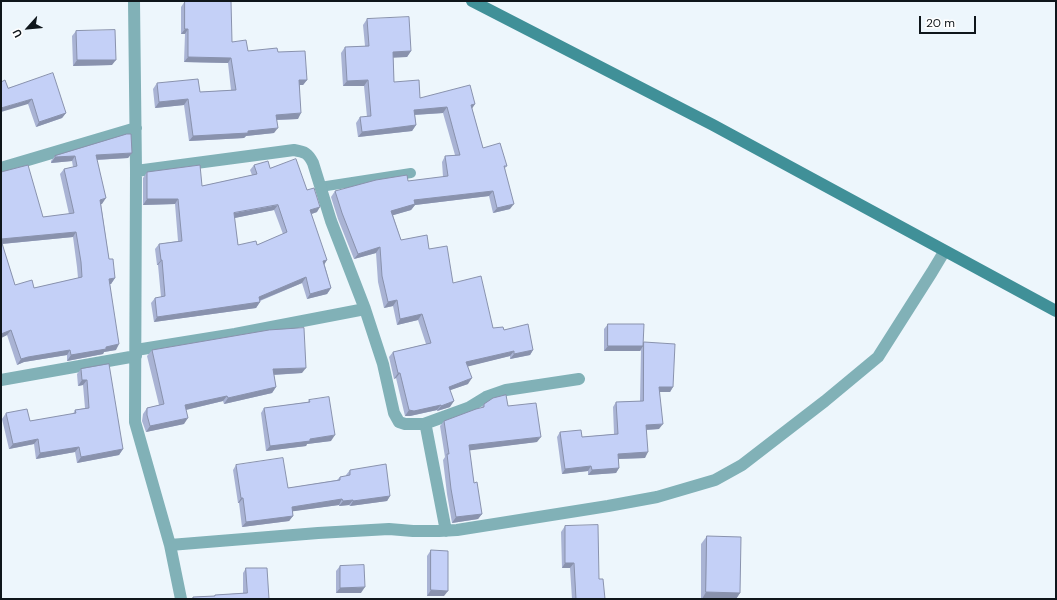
<!DOCTYPE html>
<style>
body{margin:0}
#map{position:relative;width:1057px;height:600px;overflow:hidden;background:#edf6fc;font-family:"DM Sans",sans-serif}
canvas{display:block}
.frame{position:absolute;inset:0;border:2px solid #0f161b;pointer-events:none}
.north{position:absolute;left:8px;top:8px;width:40px;height:40px;-webkit-text-stroke:3px #fff;paint-order:stroke;rotate:243deg;font-size:11px;font-weight:700;line-height:16px;text-align:center;color:#0f161b}
.north::after{content:'';display:block;margin:auto;width:14px;height:18px;background:#0f161b;clip-path:polygon(50% 0,100% 100%,50% 72%,0 100%)}
.scale{position:absolute;left:919px;top:16px;width:57px;height:18px;box-sizing:border-box;border:2px solid #0f161b;border-top:0;padding-left:5px;font-size:12px;line-height:14px;white-space:nowrap;color:#0f161b;-webkit-text-stroke:3px #fff;paint-order:stroke}
</style>
<div id="map">
<canvas width="1057" height="600"></canvas>
<div class="frame"></div>
<div class="north">U</div>
<div class="scale">20 m</div>
</div>
<script>
const ctx = document.querySelector('canvas').getContext('2d');
ctx.lineJoin = 'round';
function trace(path, color, width, dash) {
  ctx.strokeStyle = color;
  ctx.lineWidth = width;
  ctx.lineCap = dash ? 'butt' : 'round';
  ctx.setLineDash(dash || []);
  ctx.stroke(path);
}
function fill(path, color) {
  ctx.fillStyle = color;
  ctx.fill(path, 'evenodd');
}
trace(new Path2D(`
 M320 187 411 173`), '#81b1b7', 10);
trace(new Path2D(`
 M134 1 136 171 135 422 170 545 181 599
 M1 168 136 128
 M136 171 294 150C305 152 308 153 313 163L331 221 365 309 383 364 394 413 399 422 405 424H424L426 427 446 531
 M136 350 235 334 365 309
 M1 380 136 356
 M424 424 468 408 486 397 506 390 579 379
 M170 545 318 533 389 529 413 531H439L457 530 608 506 657 497 715 480 742 465 825 401 878 357 932 272 944 252`), '#81b1b7', 12);
trace(new Path2D(`
 M472 1 713 125 1056 311`), '#409098', 12);
fill(new Path2D(`
 M185 1 232 42 248 51 278 52 307 80 303 85H300L298 119 277 120 274 133 246 136 244 138 189 141 184 105 155 108 153 89 157 83 200 92 231 90 228 63 184 62 185 34H181V7Z
 M367 19 411 51 407 57H393L394 82 420 98 475 104 472 108 483 148 507 166 505 168 510 209 493 213 489 196 415 205 411 210 393 215 401 240 429 249 453 283 493 328 504 330 533 350 530 355 510 359V356L468 366V384L450 390V407L437 411V410L410 416H405L396 378 394 379 389 357 393 352 426 344 418 320 397 325 393 306 384 308 378 282 376 253 354 259 338 219 331 197 335 191 443 177 442 162 445 156 455 155 443 113 415 115 416 125 412 131 358 137 356 123 360 117H367L364 86H343L341 53 345 47 365 46 363 25Z
 M76 31 112 65 73 66 72 36Z
 M8 88 66 113 62 118 36 127 28 104Z
 M132 153 128 158 97 160 102 204H101L109 259 115 278 111 284H110L116 350 104 352 103 354 67 361V355L24 362 17 365 7 335 1 338V172L43 217 69 214 60 174 64 169 73 167 72 161 51 163V161L55 156ZM73 237 77 267 78 278 34 288 15 285 2 244Z
 M254 165 270 168 307 190 317 212 311 214 331 288 327 294 307 299 302 283 260 301V302L256 308 154 322 151 303 155 298 161 297 158 265H157L155 249 159 244 178 241 175 204 143 205V178L147 172 202 186 252 175 250 170ZM274 210 283 234 257 245H238L234 218Z
 M608 324 643 344 644 342 673 387 670 392H660L659 429 647 430 645 458 619 459V468L616 473 588 475V471L562 474 557 437 560 432 582 437 614 434 613 407 616 402 640 401 641 350 640 351H604V329Z
 M152 350 302 373 274 375 276 387 272 393 224 404 223 401 186 410 184 424 146 432 142 421 143 414 147 408 159 405 147 356Z
 M81 369 123 449 119 455 77 463 75 452 36 459 34 444 9 449 2 419 6 413 30 421 73 414 75 410 85 408 83 385 78 386 77 374Z
 M309 400 331 441 307 444 306 446 266 451 261 413 264 408 308 402Z
 M484 404 508 406 537 442 469 450 474 483 482 514 478 519 452 523 447 494 443 460 445 457 440 426 444 421 481 408Z
 M236 465 288 488 337 480 340 477 346 476V475L350 470 390 496 387 501 350 506 349 505 339 506V505L293 511V516L289 521 242 527 239 503H238L233 470Z
 M565 526 599 579 605 599H572L570 568H562L561 532Z
 M707 536 740 593 736 599H701V544Z
 M431 550 444 596H427V556Z
 M340 566 361 593H336V571Z
 M246 568 269 599H192L193 597 214 596 215 595 243 593V573Z`), '#a9b3d4');
fill(new Path2D(`
 M185 29H188L185 34H181Z
 M411 51 407 57 389 58 393 52Z
 M188 57 231 58 228 63 184 62Z
 M77 60H116L112 65 73 66Z
 M299 80H307L303 85H296Z
 M368 80 364 86H343L347 81Z
 M32 99 28 104 1 112V108Z
 M188 99 184 105 155 108 159 102Z
 M475 104 471 110V105Z
 M447 107 443 113 411 115 414 110Z
 M66 113 62 118 36 127 39 122Z
 M301 113 298 119 273 120 276 115Z
 M416 125 412 131 358 137 362 132Z
 M278 128 274 133 246 136 244 138 189 141 193 136 248 131Z
 M132 153 128 158 92 160 96 155Z
 M75 156 72 161 51 163 55 157Z
 M493 191 489 196 415 205 411 210 387 217 391 211 414 200Z
 M106 198 102 204 96 205 100 200Z
 M147 199H178L175 204 143 205Z
 M514 204 510 209 493 213 497 208Z
 M278 205 274 210 230 219 234 213Z
 M320 207 317 212 306 216 310 210Z
 M76 232 73 237 1 244V239Z
 M380 247 376 253 354 259 358 254Z
 M161 260H162L158 265H157Z
 M327 260 324 265 323 261Z
 M306 277 302 283 256 302 259 297Z
 M115 278 111 284H106L109 279Z
 M331 288 327 294 307 299 310 294Z
 M397 300 393 306 384 308 388 302Z
 M260 302 256 308 154 322 157 317Z
 M422 314 418 320 397 325 400 319Z
 M11 330 7 335 1 338V334Z
 M119 344 116 350 104 352 103 354 67 361 71 355Z
 M608 346H643L640 351H604Z
 M70 350 67 355 24 362 17 365 21 359 28 357Z
 M533 350 530 355 510 359 514 354Z
 M514 351 510 356 462 368 466 362Z
 M306 368 302 373 269 375 273 369Z
 M398 373H400L396 378 394 379Z
 M472 378 468 384 445 392 449 387Z
 M82 380H87L83 385 78 386Z
 M276 387 272 393 224 404 228 398Z
 M659 387H673L670 392H656Z
 M227 396 223 401 181 411 185 405Z
 M454 401 450 407 437 411 441 406Z
 M441 405 437 410 410 416H405L409 410Z
 M188 418 184 424 146 432 150 426Z
 M663 424 659 429 643 430 646 425Z
 M335 435 331 441 307 444 306 446 266 451 270 446Z
 M541 437 537 442 465 451 469 445Z
 M38 439 34 444 9 449 13 444Z
 M79 447 75 452 36 459 40 453Z
 M123 449 119 455 77 463 81 457Z
 M648 452 645 458 615 459 618 454Z
 M591 466 588 471 562 474 565 469Z
 M619 468 616 473 588 475 592 470Z
 M390 496 387 501 350 506 353 501Z
 M241 498H243L239 503H238Z
 M342 499 339 505 288 512 292 507Z
 M353 500 349 505 339 506 343 501Z
 M482 514 478 519 452 523 456 517Z
 M293 516 289 521 242 527 246 522Z
 M565 563H574L570 568H562Z
 M365 587 361 593H336L340 588Z
 M431 590 448 591 444 596H427Z
 M706 592 740 593 736 599H702Z`), '#8992ad');
const building = new Path2D(`
 M185 1H231L232 42 246 40 248 51 277 48 278 52 305 51 307 80H299L301 113 276 115 278 128 248 131V133L193 136 188 99 159 102 157 83 198 79 200 92 236 90 231 58 188 57V29H185Z
 M409 17 411 51 393 52 394 82 419 80 420 98 470 85 475 104 471 105 483 148 500 143 507 166H504L514 204 497 208 493 191 414 200 415 204 391 211 401 240 427 235 429 249 447 246 453 283 481 276 493 328 503 327 504 330 528 324 533 350 514 354V351L466 362 472 378 449 387 454 401 441 406V405L414 411 409 410 400 373H398L393 352 431 343 422 314 400 319 397 300 388 302 382 276 380 247 358 254 342 213 335 191 376 180 407 175 408 181 448 176 445 156 460 155 447 107 414 110 416 125 362 132 360 117 371 116 368 80 347 81 345 47 369 46 367 19Z
 M115 30 116 60H77L76 31Z
 M53 73 66 113 39 122 32 99 1 108V82L5 80 8 88Z
 M127 134H131L132 153 96 155 106 198 100 200 109 259H113L115 278 109 279 119 344 106 347V349L71 355 70 350 28 357 21 359 11 330 1 334V240L15 285 32 280 34 288 82 277 81 262 76 232 1 239V172L28 165 43 217 74 213 64 169 77 166 75 156 55 157V156Z
 M296 159 307 190 314 188 320 207 310 210 327 260 323 261 331 288 310 294 306 277 259 297 260 302 157 317 155 298 165 296 162 260H161L159 244 182 241 178 199H147V172L200 165 202 186 257 174 254 165 268 161 270 168ZM278 205 287 232 257 245 256 241 238 245 234 213Z
 M608 324H644L643 346H608Z
 M304 328 306 368 273 369 276 387 228 398 227 396 185 405 188 418 150 426 147 415V408L164 404 152 350 269 330Z
 M644 342 675 344 673 387H659L663 424 646 425 648 452 618 454 619 468 592 470 591 466 565 469 560 432 581 430 582 437 618 434 616 402 643 401Z
 M109 364 123 449 81 457 79 447 40 453 38 439 13 444 6 413 27 409 30 421 76 413 75 410 89 408 87 380H82L81 369Z
 M506 395 508 406 536 403 541 437 469 445 474 483 477 482 482 514 456 517 451 489 447 454H449L444 421 476 409 484 407V404L493 398 501 396Z
 M329 397 335 435 310 439V441L270 446 264 408 310 402 309 400Z
 M283 458 288 488 340 480V477L350 475V470L386 464 390 496 353 501V500L343 501 342 499 292 507 293 516 246 522 243 498H241L236 465Z
 M598 525 599 579H603L605 599H576L574 563H565V526Z
 M707 536 741 537 740 593 706 592Z
 M431 550 448 551V591L431 590Z
 M364 565 365 587 340 588V566Z
 M246 568H267L269 599H193V597L215 596V595L247 593Z`);
fill(building, '#c4d0f7');
trace(building, '#8992ad', 1);
</script>
